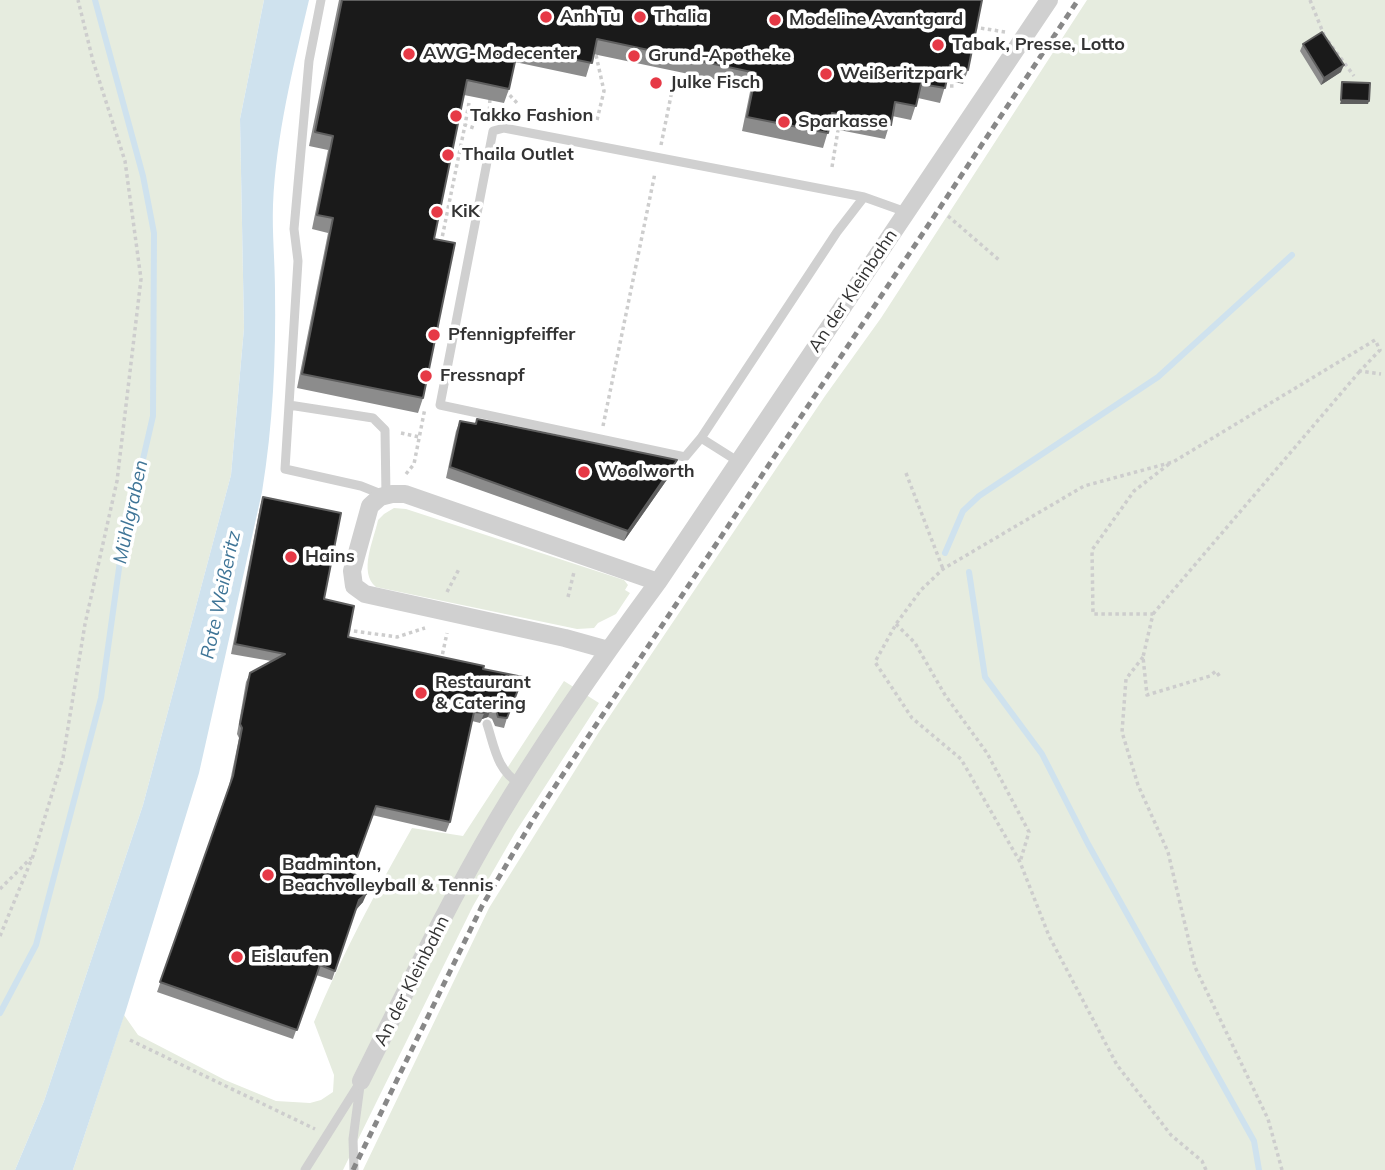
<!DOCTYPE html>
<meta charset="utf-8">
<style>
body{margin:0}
canvas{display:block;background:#fff}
</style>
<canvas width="1385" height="1170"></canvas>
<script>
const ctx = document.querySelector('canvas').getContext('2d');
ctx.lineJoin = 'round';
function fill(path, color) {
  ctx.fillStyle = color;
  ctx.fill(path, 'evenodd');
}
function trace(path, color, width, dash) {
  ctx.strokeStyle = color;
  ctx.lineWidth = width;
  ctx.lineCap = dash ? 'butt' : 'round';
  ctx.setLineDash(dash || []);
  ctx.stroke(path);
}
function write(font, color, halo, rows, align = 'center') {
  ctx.font = font + ' Mulish,sans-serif';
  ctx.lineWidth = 7;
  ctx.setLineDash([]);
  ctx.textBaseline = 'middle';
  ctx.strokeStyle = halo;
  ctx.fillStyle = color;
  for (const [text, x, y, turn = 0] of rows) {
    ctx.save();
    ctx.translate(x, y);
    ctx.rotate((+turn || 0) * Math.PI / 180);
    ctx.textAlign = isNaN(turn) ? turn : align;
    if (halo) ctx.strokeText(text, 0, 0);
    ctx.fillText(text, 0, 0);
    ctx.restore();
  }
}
fill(new Path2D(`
 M0 0H264L240 119 244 328 231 475 143 805 44 1101 15 1170H0Z
 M1087 0H1385V1170H363L489 908 599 732 825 396 881 318Z
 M394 508 406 509 624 580 628 585 625 590 630 593 616 614 598 623 594 628 577 629 376 587C358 572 374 540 378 520L384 514Z
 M564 681 599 703 515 833 473 906 343 1170H73L124 1015 138 1035 225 1080 276 1101 310 1103 321 1100 333 1092 334 1075 314 1022C342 955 376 891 412 828L463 836Z`), '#e6ecdf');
fill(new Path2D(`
 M264 0H309C293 68 276 135 273 205 272 233 275 262 275 290 276 358 273 425 262 492L199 773 126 1010 73 1170H15L44 1101 143 805 231 475 244 328 240 119Z`), '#cfe2ee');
trace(new Path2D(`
 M945 553 963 511 979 496 1158 377 1292 255
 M969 572 985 677 1042 754 1088 844 1254 1141 1259 1170
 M0 1013 36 945 101 698 121 554 153 416 154 233 143 176 95 0`), '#cfe2ee', 6);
trace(new Path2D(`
 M1310 0 1324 35
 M974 27 1005 32
 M1328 41 1354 76
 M950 86H956
 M505 90 518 104
 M469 103 465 125 477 129
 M489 117 490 97
 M597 120 604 91 596 55 597 50
 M661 145 676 71
 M832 167 838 130
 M948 216 999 260
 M441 243 465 125
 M603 426 655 173
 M401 433 419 437
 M1169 464 1134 491 1092 550 1093 614H1153L1143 657 1147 695 1210 676 1216 671 1220 677
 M906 473 943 569
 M406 474 414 464 425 408
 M447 592 459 569
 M568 597 574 572
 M1153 614 1360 371
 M896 624 915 643 945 695 987 753 1029 832 1020 862
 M347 630 397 637 425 628
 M1143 657 1126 679 1122 732 1138 785 1168 852 1195 967 1268 1119 1282 1170
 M441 661 447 633
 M0 889 31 858
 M0 936 33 856 63 758 85 624 117 481 141 279 125 161 93 61 78 0
 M130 1040 315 1129
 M1206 1170 1202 1161 1171 1135 1117 1065 1049 936 1020 862 961 759 912 718 875 662 896 624 921 590 943 569 1084 486 1173 462 1375 340 1380 350 1360 371 1381 374`), '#cdcdcd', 3.5, [3.5, 3.5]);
trace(new Path2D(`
 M504 128 864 197 837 232 701 438 685 457 440 405 493 131Z
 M864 197 906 212
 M289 405 373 418 385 430 386 496 361 486 285 469 298 261 294 229 309 61 321 0
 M701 438 739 462
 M487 724C495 749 497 770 520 784
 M305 1170 361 1081
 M354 1170 353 1139 360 1086`), '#d0d0d0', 9);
trace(new Path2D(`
 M608 650 565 638 365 594 354 586 352 571 370 506 380 497 392 494H405L658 582
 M361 1081C405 993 447 905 497 820 545 739 602 658 658 582L1049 0`), '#d0d0d0', 18);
trace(new Path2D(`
 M353 1170 482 906 534 818 1078 0`), '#888', 5, [7, 5]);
fill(new Path2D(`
 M339 0H982L968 70 963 84 947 80 940 103 918 98 911 120 892 116 885 139 829 128 823 148 742 131 751 87 593 54 586 77 515 62 509 89 504 103 464 95 434 239 423 398 418 413 297 388 328 233 312 229 328 150 309 146Z
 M1303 44 1341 72 1321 85 1300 51Z
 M477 419 673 471 624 541 446 478 456 431 460 421 475 424Z
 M263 497 348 637 483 669 507 718 504 728 495 726 492 719 488 717 482 719 480 723 472 721 450 822 446 832 372 815 352 872 363 902 356 909 332 980 316 975 293 1039 157 992 229 786 239 738 237 734 246 682 250 673 271 661 231 654 260 507Z`), '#8c8c8c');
fill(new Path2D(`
 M1344 65 1341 72 1321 85 1324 78Z
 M1341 100 1369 101 1368 104H1340Z
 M677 460 673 471 624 541 628 531Z
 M491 708 488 717 482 719 480 723 486 709Z
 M367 893 363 902 356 910 359 900Z`), '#5f5f5f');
const building = new Path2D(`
 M342 0H982L968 70 950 65 945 88 921 84 916 106 895 102 891 125 832 113 828 133 747 117 756 73 597 39 592 63 518 48 509 89 467 80 434 239 455 243 423 398 302 374 333 218 317 215 333 136 315 132Z
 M1322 32 1344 65 1324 78 1303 44Z
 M1342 82 1370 83 1369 101 1341 100Z
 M477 419 677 460 628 531 450 467 460 421 476 424Z
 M263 497 341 513 324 599 354 606 348 637 484 666 483 669 523 677 507 718 498 717 496 710 491 708 486 709 484 713 474 712 450 822 376 806 352 872 364 882 367 893 359 900 335 971 320 965 297 1030 160 982 233 776 242 728 240 724 250 673 285 654 235 644Z`);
fill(building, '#1a1a1a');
trace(building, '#5f5f5f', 2);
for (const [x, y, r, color] of [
 [546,17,7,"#e63946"],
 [640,17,7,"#e63946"],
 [775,20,7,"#e63946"],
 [938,45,7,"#e63946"],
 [409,54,7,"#e63946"],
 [634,56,7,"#e63946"],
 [826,74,7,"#e63946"],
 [656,83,7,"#e63946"],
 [456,116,7,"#e63946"],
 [784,122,7,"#e63946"],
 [448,155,7,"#e63946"],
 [437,212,7,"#e63946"],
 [434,335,7,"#e63946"],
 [426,376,7,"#e63946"],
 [584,472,7,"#e63946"],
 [291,557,7,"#e63946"],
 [421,693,7,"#e63946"],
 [268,875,7,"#e63946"],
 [237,957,7,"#e63946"]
]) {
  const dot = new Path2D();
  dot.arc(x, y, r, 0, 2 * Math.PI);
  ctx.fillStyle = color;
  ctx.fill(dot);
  trace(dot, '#fff', 2.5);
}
write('bold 18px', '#333', '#fff', [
 ["Anh Tu",560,17],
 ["Thalia",654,17],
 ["Modeline Avantgard",789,20],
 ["Tabak, Presse, Lotto",952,45],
 ["AWG-Modecenter",423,54],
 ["Grund-Apotheke",648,56],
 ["Weißeritzpark",840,74],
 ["Julke Fisch",670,83],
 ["Takko Fashion",470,116],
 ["Sparkasse",798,122],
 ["Thaila Outlet",462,155],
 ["KiK",451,212],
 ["Pfennigpfeiffer",448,335],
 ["Fressnapf",440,376],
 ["Woolworth",598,472],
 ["Hains",305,557],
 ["Restaurant",435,683],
 ["& Catering",435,704],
 ["Badminton,",282,865],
 ["Beachvolleyball & Tennis",282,886],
 ["Eislaufen",251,957]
], 'left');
write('18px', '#333', '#fff', [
 ["An der Kleinbahn",853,291,-56],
 ["An der Kleinbahn",412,981,-63]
]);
write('italic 19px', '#3f7597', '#fff', [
 ["Mühlgraben",131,512,-78],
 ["Rote Weißeritz",221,595,-78]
]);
</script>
